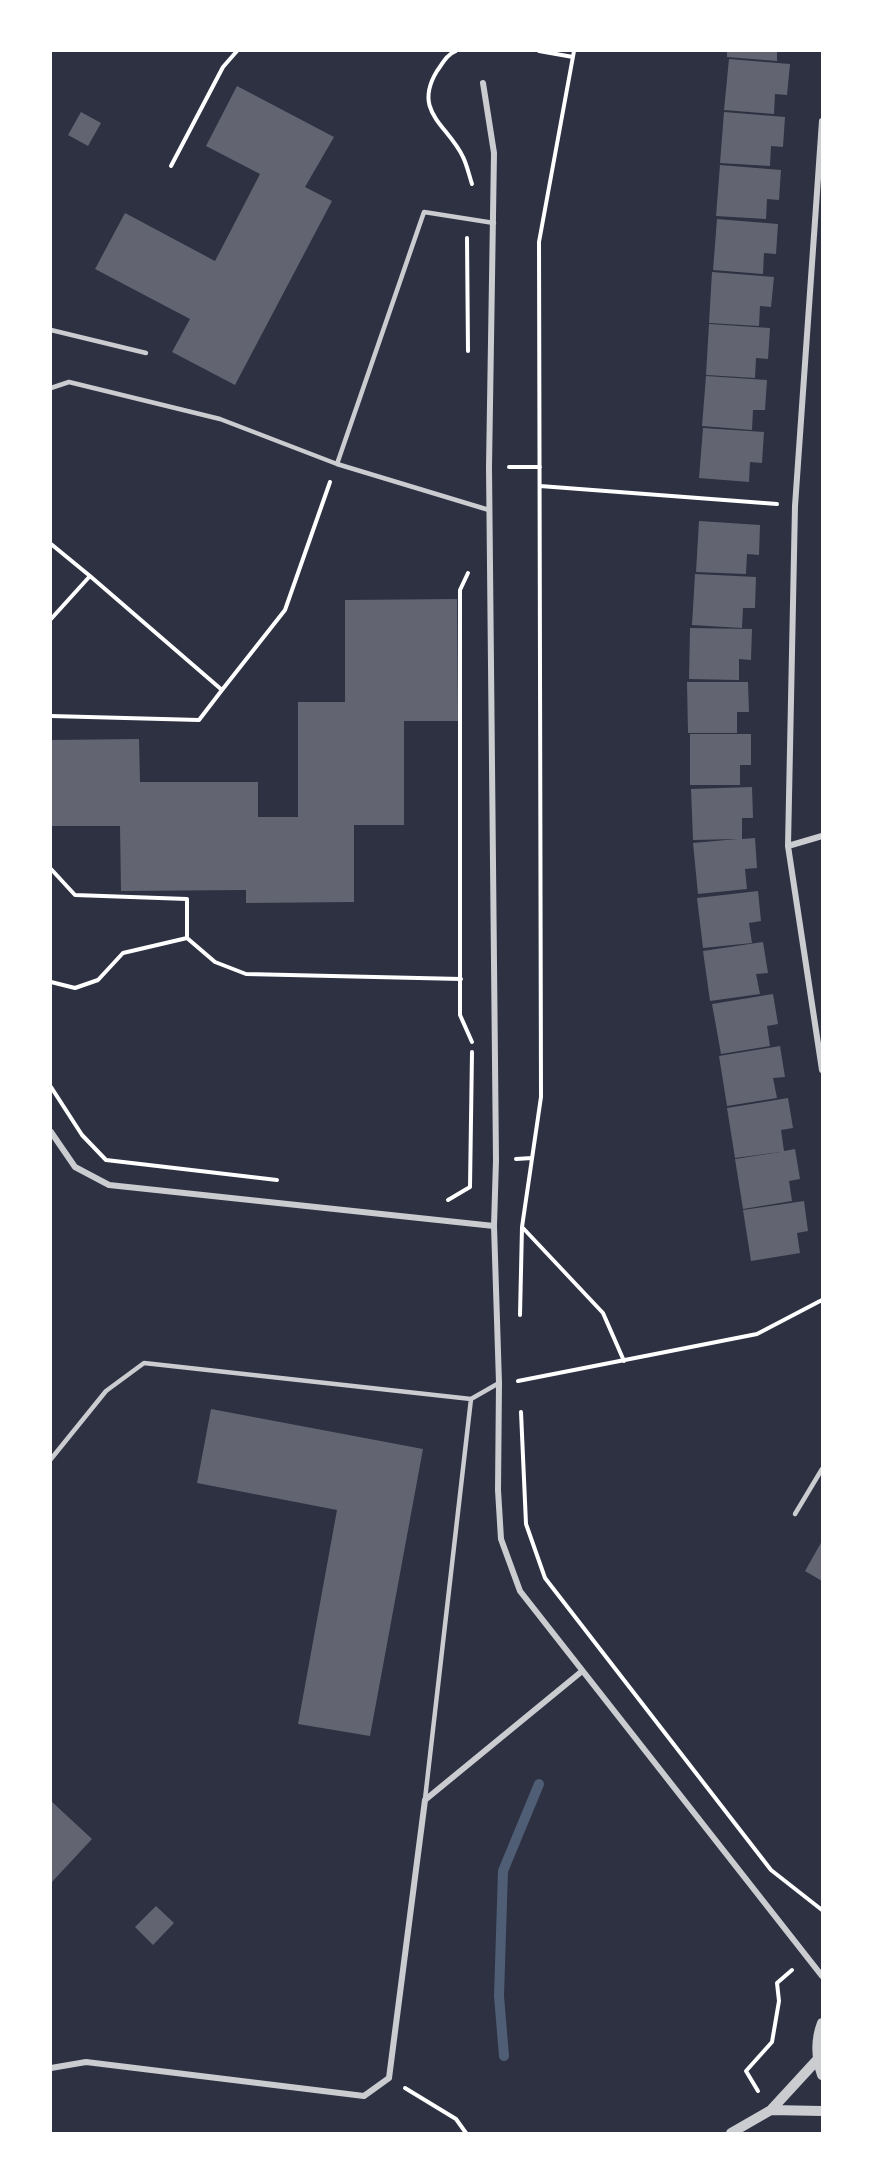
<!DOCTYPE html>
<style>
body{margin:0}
#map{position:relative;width:873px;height:2184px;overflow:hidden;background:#2d3142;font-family:Inter,sans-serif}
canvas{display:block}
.frame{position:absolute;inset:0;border:52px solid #fff;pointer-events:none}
</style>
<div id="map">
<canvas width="873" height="2184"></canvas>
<div class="frame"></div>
</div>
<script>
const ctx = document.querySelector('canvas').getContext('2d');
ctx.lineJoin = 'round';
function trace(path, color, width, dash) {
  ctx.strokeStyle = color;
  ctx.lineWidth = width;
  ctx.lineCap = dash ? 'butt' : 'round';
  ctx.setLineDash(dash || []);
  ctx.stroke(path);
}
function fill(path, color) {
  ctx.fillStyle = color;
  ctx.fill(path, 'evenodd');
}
trace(new Path2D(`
 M504 2056 499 1996 503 1871 539 1784`), '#4f5d75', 10);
fill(new Path2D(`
 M727 51H777V61L727 57Z
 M729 59 790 64 787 95 775 94 774 114 724 110Z
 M237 86 334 137 305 187 332 201 235 385 172 352 190 319 95 269 125 213 215 261 260 174 206 146Z
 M81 112 101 123 88 146 68 135Z
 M724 112 785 117 783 147 771 146 770 166 720 163Z
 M720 165 781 170 779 200 767 199 766 219 716 216Z
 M717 219 778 224 776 254 764 253 763 274 713 270Z
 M712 272 774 277 771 307 760 306 759 326 709 323Z
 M709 324 770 328 768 359 756 358 755 378 706 375Z
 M706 376 767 380 765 410H753L752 430 702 426Z
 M703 428 764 432 762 463 750 462 749 482 699 478Z
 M699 521 760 525 759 555 747 554 746 574 696 572Z
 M695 574 756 577 755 608H743L742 628 692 625Z
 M457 599 458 721H404V825H354V902L246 903V890L121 891 120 826H51V740L139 739 140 782H258V817H298V702H345V600Z
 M690 628 752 629 751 660 739 659V680L689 679Z
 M687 682H748L749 712H737V733H688Z
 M690 734H751V765H740V785H690Z
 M752 787 753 818H742V839L755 838 757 868 745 869 747 889 698 894 693 843 737 839 693 840 691 789Z
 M758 891 761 921 749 923 752 943 703 948 697 898Z
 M763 942 768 973 756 974 760 994 710 1001 703 951Z
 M773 994 778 1024 767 1026 770 1046 721 1054 712 1004Z
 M780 1046 785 1077 773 1078 777 1098 727 1106 719 1056Z
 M788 1098 793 1128 781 1130 784 1151 795 1149 800 1179 789 1181 792 1201 743 1209 735 1159 780 1152 735 1158 727 1108Z
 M804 1201 808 1231 797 1233 800 1253 751 1261 743 1210Z
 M211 1409 423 1449 370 1736 298 1724 337 1510 197 1483Z
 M822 1541V1581L805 1571Z
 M51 1801 92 1839 51 1883Z
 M156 1906 174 1923 153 1945 135 1927Z`), '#626471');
trace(new Path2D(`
 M456 51C446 55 443 63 437 71 412 112 448 125 463 157 467 165 469 175 472 184
 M539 51 573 57
 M171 166 223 67 237 51
 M467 238 468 351
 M509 467H540
 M540 486 777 504
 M51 544 90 576 51 619
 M468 573 460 590V1015L472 1042
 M222 690 285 610 330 482
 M51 716 199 720 222 690 90 576
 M51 869 75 895 187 899V938
 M51 982 75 988 98 980 123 953 187 938 215 962 246 974 461 979
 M51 1087 82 1135 106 1160 277 1180
 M516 1159 532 1158
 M448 1200 470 1187 472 1052
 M523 1228 603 1313 624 1361
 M520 1315 522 1227 541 1097 539 242 574 51
 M518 1381 757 1334 822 1300
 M521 1412 526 1524 545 1578 771 1870 822 1910
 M405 2088 456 2119 466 2133
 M758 2091 746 2071 772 2042 779 2001 777 1983 792 1970`), '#fff', 4);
trace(new Path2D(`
 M51 330 146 353
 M51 388 69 382 220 419 337 464 489 510
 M337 464 424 212 494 223
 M471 1399 499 1383
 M51 1459 106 1391 144 1363 471 1399
 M795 1514 822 1469
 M425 1799 471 1399`), '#caccd0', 4.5);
trace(new Path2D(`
 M483 83 494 153 489 467 496 1160 494 1226 499 1383 498 1490 501 1539 520 1591 822 1976
 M822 121 795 506 788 846 822 1070
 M788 846 822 836
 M51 1132 75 1167 109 1185 494 1226
 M51 2068 86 2062 364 2096 389 2078 425 1800 581 1672`), '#caccd0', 6);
trace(new Path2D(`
 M822 2023C815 2041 816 2057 822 2075
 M771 2110 822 2111
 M731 2133 771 2110 817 2060`), '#caccd0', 10);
</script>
